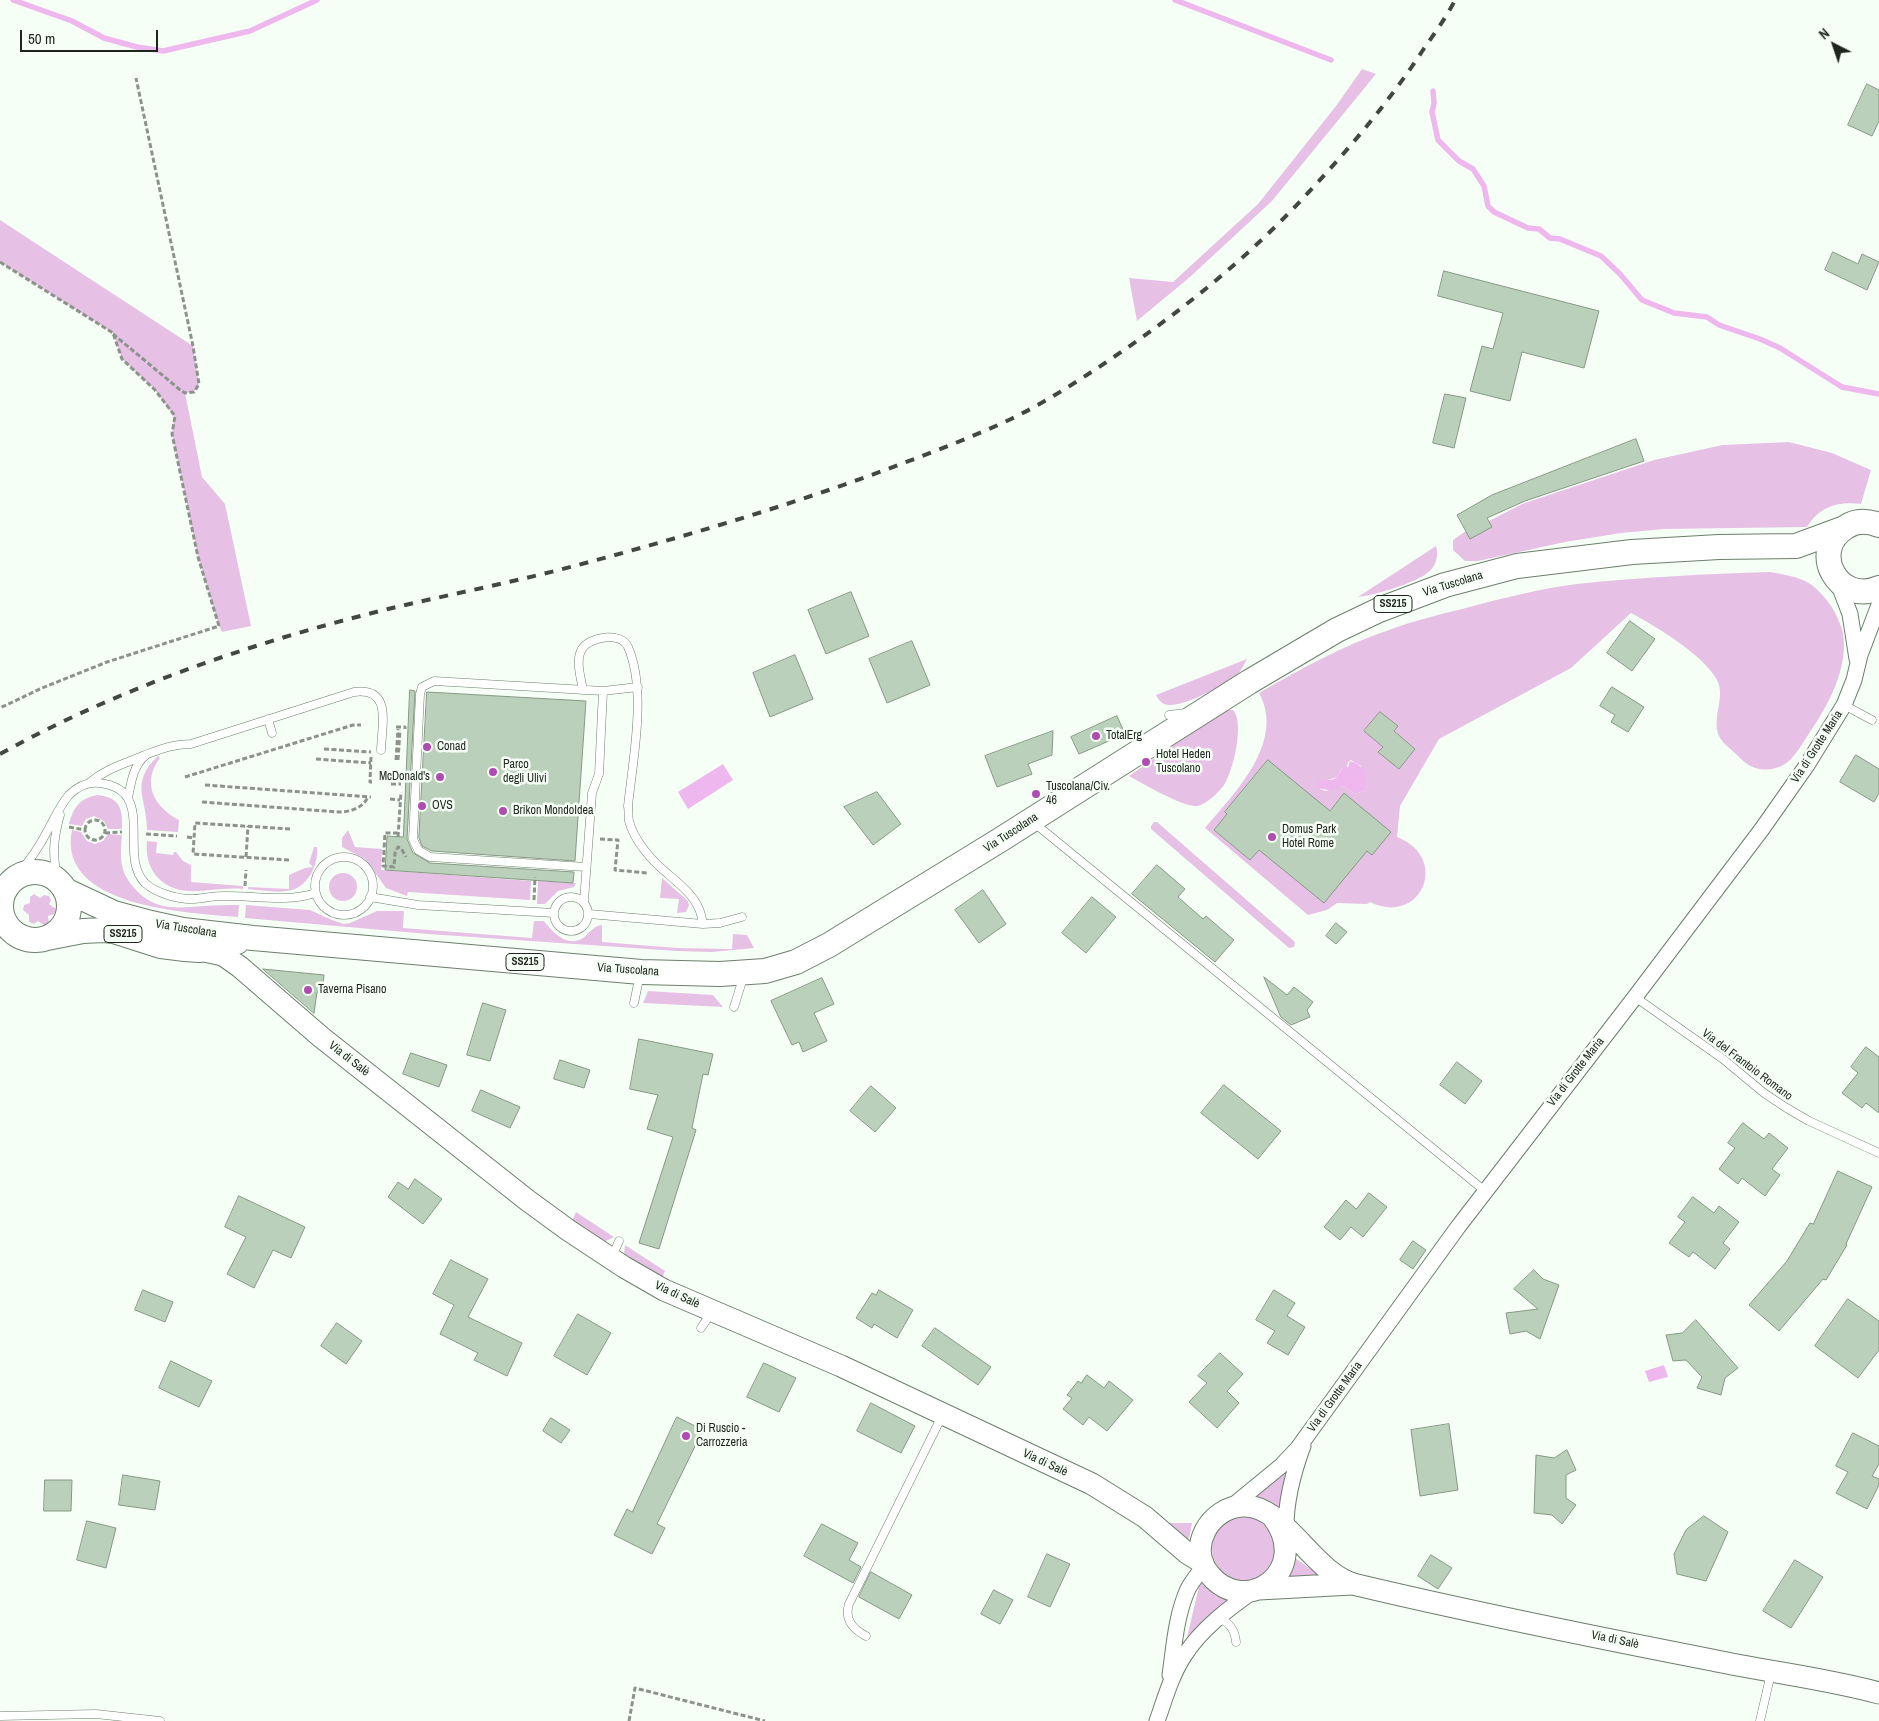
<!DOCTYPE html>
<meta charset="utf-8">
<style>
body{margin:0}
#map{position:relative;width:1879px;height:1721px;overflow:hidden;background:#f6fff6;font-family:"Archivo Narrow",sans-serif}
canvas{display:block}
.north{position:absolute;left:1809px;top:20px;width:50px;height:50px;-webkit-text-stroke:4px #f6fff6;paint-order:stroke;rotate:319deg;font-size:14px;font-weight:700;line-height:20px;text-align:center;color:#1d251d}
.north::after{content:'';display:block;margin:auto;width:18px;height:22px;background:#1d251d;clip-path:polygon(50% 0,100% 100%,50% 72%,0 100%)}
.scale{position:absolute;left:20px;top:30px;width:138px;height:22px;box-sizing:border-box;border:2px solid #1d251d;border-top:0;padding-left:6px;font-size:15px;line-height:18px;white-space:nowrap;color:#1d251d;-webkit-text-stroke:4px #f6fff6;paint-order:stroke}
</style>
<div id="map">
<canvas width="1879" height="1721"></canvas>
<div class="north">N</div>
<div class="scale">50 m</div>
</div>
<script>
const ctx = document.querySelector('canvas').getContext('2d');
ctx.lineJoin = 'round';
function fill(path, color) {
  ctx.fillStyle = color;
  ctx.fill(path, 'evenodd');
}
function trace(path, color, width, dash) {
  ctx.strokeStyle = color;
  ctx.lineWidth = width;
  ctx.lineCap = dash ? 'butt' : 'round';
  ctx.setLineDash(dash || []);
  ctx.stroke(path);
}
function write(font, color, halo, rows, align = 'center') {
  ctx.font = font + ' "Archivo Narrow",sans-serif';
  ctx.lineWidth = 5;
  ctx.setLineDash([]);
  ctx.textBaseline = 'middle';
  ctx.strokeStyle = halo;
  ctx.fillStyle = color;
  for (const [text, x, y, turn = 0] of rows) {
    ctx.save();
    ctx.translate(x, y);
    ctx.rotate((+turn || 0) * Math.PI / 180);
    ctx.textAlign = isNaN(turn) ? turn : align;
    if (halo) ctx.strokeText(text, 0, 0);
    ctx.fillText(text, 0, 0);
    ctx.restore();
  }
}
fill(new Path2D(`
 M1362 69 1376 74 1272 201 1190 277 1137 321 1129 278 1173 282 1258 204 1336 106Z
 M0 220 193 346 199 384 194 392 185 393 202 477 225 504 251 626 222 632 219 626 198 557 172 434 174 416 155 390 122 359 113 333 0 262Z
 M1789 442 1832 453 1871 470 1861 504C1838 501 1819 507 1807 527L1664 529 1621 533 1565 542 1478 561H1465L1453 550V540L1466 531 1492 527 1489 521 1522 504 1654 460 1723 445Z
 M1436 546C1439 557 1436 567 1426 574 1412 584 1375 595 1358 597Z
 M1770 572C1781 574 1793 576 1803 580 1815 585 1826 598 1833 609 1837 616 1841 625 1843 633 1849 667 1828 706 1810 732 1804 741 1798 752 1790 760 1782 768 1769 771 1759 769 1749 767 1743 761 1737 755 1731 749 1722 743 1719 736 1711 719 1726 697 1717 680 1704 655 1655 626 1631 613L1571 668 1439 739 1400 806 1397 837C1451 858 1421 927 1370 902L1367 904 1337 903 1327 910 1308 915 1205 828C1234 794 1286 742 1259 693 1300 669 1344 645 1389 630 1413 621 1437 615 1462 609 1499 599 1538 589 1577 584 1641 577 1706 574 1770 572ZM1380 712 1398 726 1382 746 1364 731ZM1395 732 1415 749 1399 769 1379 751ZM1268 760 1324 902 1269 857 1264 844 1250 860 1214 830 1227 814 1225 812ZM1351 760 1361 766 1364 791 1355 794 1343 786 1326 791 1320 789 1327 780 1338 777 1342 767H1347L1348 762ZM1344 793 1372 854 1325 816Z
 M1247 659C1244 664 1242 669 1239 673 1226 684 1181 710 1164 704 1160 702 1158 699 1156 695Z
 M1229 710H1233C1245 722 1233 772 1224 785 1219 792 1206 805 1197 806 1182 807 1144 784 1129 776L1211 719Z
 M158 756 160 758C141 783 154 807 179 820L178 832 147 830C147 798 129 783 158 756Z
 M97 795C120 797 123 809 122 829H108L104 821 94 816 86 819 82 826 69 824C73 808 80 798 97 795Z
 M1154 822H1157L1295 942 1294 947 1289 948 1151 829V826Z
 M72 830 81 832 87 841 95 844 103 841 108 834 122 835C120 860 119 873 138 892 157 911 180 908 204 906 216 905 228 905 239 905L238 917C187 913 56 907 72 830Z
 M348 830 355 847 382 849 381 870 531 881 530 900 408 892 407 896 386 888 365 859 342 847V838Z
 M147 841 157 842 156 853 173 855 174 852H176L183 861 191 865V882L243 886V889C224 887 206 892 188 891 160 889 144 868 147 841Z
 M314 847H317C319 865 307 889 287 891 274 893 260 890 248 889V887L289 889V875L305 868 313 867 309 863Z
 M329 887a14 14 0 1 1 28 0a14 14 0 1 1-28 0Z
 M662 878 688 901 689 905 686 912 677 913 679 899 660 898Z
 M538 881 573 883H576L574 887 558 891 545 904H537Z
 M34 894 40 898 44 895 49 896 51 900 49 904 56 909 54 914 48 916 49 923 45 926 38 921 34 924 29 922V915L23 910 24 905 30 903V897Z
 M246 905 310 910 332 920 344 924 350 923 377 911H404L403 928 532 938 534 921H544C553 933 568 948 583 938 591 932 593 926 602 925V942L677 948 732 949 733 934 747 935 754 948 712 952 677 951 428 934 245 918Z
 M648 991 713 995 723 1007 643 1003Z
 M576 1212 614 1237 604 1242 572 1221Z
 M625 1245 665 1271 662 1278 624 1255Z
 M1285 1471 1282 1511 1254 1496Z
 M1212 1549a32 32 0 1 1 64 0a32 32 0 1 1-64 0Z
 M1165 1523H1192L1188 1544Z
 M1295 1558 1322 1577 1289 1576Z
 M1200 1582 1216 1596 1231 1600 1186 1642Z`), '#e6c1e5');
fill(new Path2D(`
 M1350 761C1364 764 1371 778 1364 791L1355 794 1343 786 1332 791 1318 788 1317 785 1319 781C1331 778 1337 784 1342 767H1348Z
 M723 764 733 780 688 809 678 792Z
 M1664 1365 1668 1377 1649 1382 1645 1371Z`), '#eeb8ee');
trace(new Path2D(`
 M13 0 72 21 104 38 137 47 163 51 250 31 317 0
 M1175 0 1331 60
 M1433 91 1434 103 1432 112 1438 140 1459 161 1473 169 1484 186 1488 206 1494 212 1528 228 1539 229 1550 238 1560 239 1601 256 1620 274 1642 300 1674 313 1707 317 1719 325 1760 339 1780 348 1842 387 1879 394`), '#eeb8ee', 5.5);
const building = new Path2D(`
 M1867 84 1879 90V121L1872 136 1848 125Z
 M1833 252 1858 264 1862 254 1879 262 1867 290 1825 270Z
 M1444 271 1599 311 1584 368 1522 352 1510 401 1470 391 1482 346 1493 349 1503 313 1438 296Z
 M1445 394 1466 398 1454 448 1433 443Z
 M1636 439 1644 461 1525 501 1487 518 1492 527 1470 539 1457 515 1492 495Z
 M851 592 869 636 826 654 808 610Z
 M1630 621 1655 639 1632 671 1607 653Z
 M912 641 930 685 887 703 869 659Z
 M795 655 813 699 770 717 753 673Z
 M1612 687 1644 707 1628 732 1611 722 1615 715 1600 706Z
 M410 690 415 691 407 839 413 853 430 863 574 872 573 883 385 870 387 836 403 837Z
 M427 692 586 701 575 861 432 851 422 846 419 838Z
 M1380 712 1398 726 1394 731 1415 749 1399 769 1378 752 1383 747 1364 731Z
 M1117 716 1125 734 1079 754 1071 737Z
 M1053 731 1052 755 1028 764 1032 774 997 787 985 756Z
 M1856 755 1879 769V793L1874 802 1840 782Z
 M1268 760 1330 811 1344 793 1391 832 1372 855 1367 851 1324 903 1259 850 1250 860 1214 830 1227 814 1225 812Z
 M877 792 901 824 873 845 844 807Z
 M1157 865 1185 889 1178 897 1203 919 1206 916 1234 940 1215 962 1132 894Z
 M983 890 1006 924 979 943 955 910Z
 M1092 897 1116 917 1086 953 1062 933Z
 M1336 923 1347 932 1336 944 1326 936Z
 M263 969 324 975 322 993 317 992 314 1013Z
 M1264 977 1287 995 1294 987 1313 1002 1307 1010 1310 1017 1291 1025 1281 1017Z
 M822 978 834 1004 814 1013 827 1041 803 1052 799 1042 792 1045 771 1001Z
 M483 1003 506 1010 490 1061 467 1055Z
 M639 1039 713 1054 708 1075 703 1074 692 1128 696 1130 659 1249 639 1243 673 1137 647 1129 658 1095 630 1089Z
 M1866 1047 1879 1057V1113L1866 1103 1862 1108 1842 1093 1858 1073 1851 1067Z
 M411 1053 447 1065 439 1087 403 1074Z
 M560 1060 590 1070 584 1088 554 1079Z
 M1457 1062 1482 1081 1465 1104 1440 1085Z
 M1224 1085 1281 1131 1258 1159 1201 1113Z
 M871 1086 896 1108 875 1132 850 1111Z
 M481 1090 520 1107 510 1128 472 1111Z
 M1743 1123 1764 1139 1769 1133 1788 1148 1772 1169 1780 1175 1765 1196 1742 1178 1738 1184 1719 1169 1735 1148 1728 1143Z
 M1838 1171 1872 1187 1846 1244 1847 1245 1826 1280 1823 1279 1779 1331 1749 1305 1787 1261 1810 1223 1813 1224Z
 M415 1179 442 1199 423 1224 388 1197 398 1182 408 1189Z
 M1369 1193 1387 1207 1363 1237 1351 1227 1340 1240 1324 1227 1346 1200 1356 1209Z
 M239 1196 305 1227 291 1258 273 1250 254 1288 227 1274 246 1237 225 1227Z
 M1693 1197 1714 1213 1719 1206 1739 1222 1723 1243 1730 1249 1715 1269 1693 1252 1689 1257 1669 1243 1685 1222 1678 1217Z
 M1413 1241 1426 1250 1413 1269 1400 1260Z
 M451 1260 488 1279 468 1317 522 1343 507 1376 474 1360 478 1353 440 1334 454 1305 433 1294Z
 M1534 1270 1543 1279 1559 1285 1540 1339 1526 1331 1510 1334 1506 1313 1538 1309 1514 1289Z
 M143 1290 173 1302 165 1322 135 1310Z
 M879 1290 913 1310 897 1338 874 1324 872 1328 856 1318 872 1293 876 1295Z
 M1274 1290 1295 1303 1287 1316 1305 1327 1288 1355 1267 1343 1275 1331 1256 1320Z
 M1848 1299 1879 1321V1350L1858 1378 1815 1346Z
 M578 1314 611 1333 587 1375 554 1356Z
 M1696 1320 1738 1368 1725 1378 1721 1395 1697 1388 1702 1377 1686 1360 1673 1361 1666 1335 1682 1333Z
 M337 1323 362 1341 346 1364 321 1346Z
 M935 1328 991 1367 978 1385 922 1346Z
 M1220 1353 1243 1374 1227 1391 1239 1403 1217 1428 1189 1402 1207 1383 1198 1376Z
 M171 1361 212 1381 199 1407 159 1388Z
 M764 1363 796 1378 779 1412 747 1397Z
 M1087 1375 1104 1388 1109 1381 1133 1400 1107 1431 1089 1417 1083 1425 1063 1409 1072 1398 1067 1395 1078 1381 1081 1383Z
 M871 1403 915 1426 901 1453 857 1431Z
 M677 1417 703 1430 657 1524 665 1528 652 1554 614 1535 627 1509 632 1512Z
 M551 1418 570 1430 561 1443 543 1431Z
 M1449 1424 1458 1490 1420 1496 1411 1430Z
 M1853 1433 1879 1446V1464L1872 1476 1879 1479V1485L1867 1509 1836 1493 1848 1472 1836 1466Z
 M1567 1450 1576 1470 1566 1475V1498L1576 1505 1562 1524 1552 1515 1534 1513 1536 1455 1554 1458Z
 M123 1475 160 1481 155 1510 119 1505Z
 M45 1480H72L71 1511H44Z
 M1704 1516 1728 1532 1706 1581 1677 1574 1674 1554 1686 1530Z
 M87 1521 116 1528 106 1568 77 1560Z
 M822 1524 858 1543 849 1560 861 1567 853 1583 804 1556Z
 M1047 1554 1070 1564 1050 1607 1028 1597Z
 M1431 1555 1452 1568 1438 1589 1418 1576Z
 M1795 1560 1823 1577 1791 1628 1763 1611Z
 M871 1572 912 1595 899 1619 859 1597Z
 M994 1590 1013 1600 1000 1624 981 1614Z`);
fill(building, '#bbd0bb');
trace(building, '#859985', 1);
const service = new Path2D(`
 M583 690C581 678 575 660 582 649 589 637 621 631 628 647 647 690 633 759 628 806 629 811 628 817 629 821 634 841 653 862 668 874 679 884 693 894 699 909 701 913 702 919 703 924
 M603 691 638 687
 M1844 705 1872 720
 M1169 715 1186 713
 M268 719 272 733
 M89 783C107 768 124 764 145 755 161 749 173 744 191 744L354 692C392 687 382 723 381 750
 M128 798C131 783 133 766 145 756
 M1033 822 1485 1191
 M315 886a29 29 0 1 1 58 0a29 29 0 1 1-58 0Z
 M15 878C29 862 40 846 49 828 55 817 61 804 69 795 77 787 88 782 99 783 158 789 117 855 145 883 155 892 173 898 187 899 198 900 210 896 221 896 252 895 286 903 315 893
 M58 881C52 855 53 840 60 815
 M554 914a17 17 0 1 1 34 0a17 17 0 1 1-34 0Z
 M370 897 418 905 554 913
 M584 901 592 793 599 774 603 691 434 681 422 687 420 694 413 839 418 850 430 857 586 867
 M589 914 703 924 720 923 742 917
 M1635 997 1723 1059 1764 1093 1785 1107 1809 1121 1879 1153
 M634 1003 640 974
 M734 1007 744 975
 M612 1257 619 1241
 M701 1328 711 1313
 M1219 1618C1230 1623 1235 1630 1236 1642
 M866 1636C853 1629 844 1620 849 1604L942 1416
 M0 1716 96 1714 160 1721
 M1760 1721 1771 1673`);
const minor = new Path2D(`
 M1837 580 1850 614 1857 659
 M1231 1507 1281 1466 1298 1448 1458 1227 1635 997 1762 829 1807 765 1844 705 1854 680 1860 655 1879 605
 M1286 1533C1285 1504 1293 1473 1303 1446
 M1170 1675C1174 1647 1176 1615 1188 1589 1192 1581 1199 1573 1204 1566
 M1157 1721C1165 1699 1171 1676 1184 1656 1201 1629 1229 1608 1255 1590`);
const secondary = new Path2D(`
 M199 950 223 955 240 967 321 1037 527 1200 568 1230 624 1267 664 1290 841 1366 1092 1484 1145 1517 1187 1553 1203 1563
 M1272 1516C1314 1570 1246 1618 1210 1575 1186 1548 1210 1507 1243 1506 1285 1504 1313 1575 1357 1585 1475 1613 1594 1637 1712 1660 1768 1672 1824 1678 1879 1693
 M1259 1589 1352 1584`);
const primary = new Path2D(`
 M1879 525C1868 521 1856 520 1846 527 1808 550 1838 606 1879 588
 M1 906a34 34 0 1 1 68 0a34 34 0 1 1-68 0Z
 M65 890 114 913 151 923 183 930 253 938 641 972 720 974 765 971 796 962 829 945 1000 840 1249 682 1337 630 1379 610 1445 585 1517 566 1632 552 1719 547 1796 546 1842 529
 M47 938 83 931 104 930 114 931 161 946 185 949 199 950 237 942`);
trace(service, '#6c7f6c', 9);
trace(minor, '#6c7f6c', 17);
trace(secondary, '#6c7f6c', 23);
trace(primary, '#6c7f6c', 26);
trace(new Path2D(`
 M0 262 113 333 122 359 155 390 175 416 172 434 198 557 219 626 107 662 42 688 0 708
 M113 334 179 389 185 393 194 392 199 384 193 346 136 78
 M396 727H405V729
 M324 749 371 752
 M371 757 370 782H372
 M316 759 371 763
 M396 760 398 729
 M398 760 400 730
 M185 777 353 725H361
 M391 784H401
 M205 785 371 797
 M390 799 400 800
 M202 802 339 812C350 812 363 808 368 797
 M85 830a10 10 0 1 1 20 0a10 10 0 1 1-20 0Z
 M69 827 85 830
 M105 833 122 832
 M398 833H385L383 866 394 867 395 853 398 847 401 848 406 857
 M146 834 177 836
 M187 837 194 838
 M398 837 401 792
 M600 839 618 840 615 870 647 873
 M246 857 248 826
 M289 860 193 854 195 823 291 829
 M245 886 246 870
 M534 900 535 877
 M629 1721 635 1688 765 1721`), '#8b938b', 3, [5, 2.5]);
trace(service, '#fff', 8);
trace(minor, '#fff', 15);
trace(secondary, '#fff', 21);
trace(primary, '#fff', 24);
trace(new Path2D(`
 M0 754C121 687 254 642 388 609 451 594 515 582 578 565 687 536 795 504 901 464 938 450 975 436 1011 419 1044 403 1075 383 1105 363 1178 314 1247 259 1306 195 1349 149 1389 102 1423 50 1434 34 1446 18 1455 0`), '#404940', 4, [9, 9]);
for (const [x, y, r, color] of [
 [1096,736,5,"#af4bb1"],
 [427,747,5,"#af4bb1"],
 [1146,762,5,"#af4bb1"],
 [493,772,5,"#af4bb1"],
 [440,777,5,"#af4bb1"],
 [1036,794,5,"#af4bb1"],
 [422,806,5,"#af4bb1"],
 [503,811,5,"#af4bb1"],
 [1272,837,5,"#af4bb1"],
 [308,990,5,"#af4bb1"],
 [686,1436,5,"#af4bb1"]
]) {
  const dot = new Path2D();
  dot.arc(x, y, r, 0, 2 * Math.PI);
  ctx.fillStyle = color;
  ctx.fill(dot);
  trace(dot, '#f6fff6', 2);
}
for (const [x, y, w] of [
 [1393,604,38],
 [123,934,38],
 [525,962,38]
]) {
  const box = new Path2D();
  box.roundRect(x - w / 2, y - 8.5, w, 17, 4);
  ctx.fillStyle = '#f6fff6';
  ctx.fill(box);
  trace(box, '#1d251d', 1);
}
write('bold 11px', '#1d251d', null, [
 ["SS215",1393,604],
 ["SS215",123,934],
 ["SS215",525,962]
]);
write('12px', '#1d251d', '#f6fff6', [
 ["Via Tuscolana",1453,584,-17],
 ["Via di Grotte Maria",1817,747,-57],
 ["Via Tuscolana",1011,833,-33],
 ["Via Tuscolana",186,929,9],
 ["Via Tuscolana",628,970,4],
 ["Via di Salè",349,1059,38],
 ["Via del Frantoio Romano",1747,1065,37],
 ["Via di Grotte Maria",1576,1072,-52],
 ["Via di Salè",677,1295,25],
 ["Via di Grotte Maria",1335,1397,-54],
 ["Via di Salè",1045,1463,25],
 ["Via di Salè",1615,1640,12]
]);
write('12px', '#1d251d', '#f6fff6', [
 ["TotalErg",1106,736],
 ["Conad",437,747],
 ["Hotel Heden",1156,755],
 ["Tuscolano",1156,769],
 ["Parco",503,765],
 ["degli Ulivi",503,779],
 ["McDonald's",430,777,"right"],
 ["Tuscolana/Civ.",1046,787],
 ["46",1046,801],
 ["OVS",432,806],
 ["Brikon MondoIdea",513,811],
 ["Domus Park",1282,830],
 ["Hotel Rome",1282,844],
 ["Taverna Pisano",318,990],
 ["Di Ruscio -",696,1429],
 ["Carrozzeria",696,1443]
], 'left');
</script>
